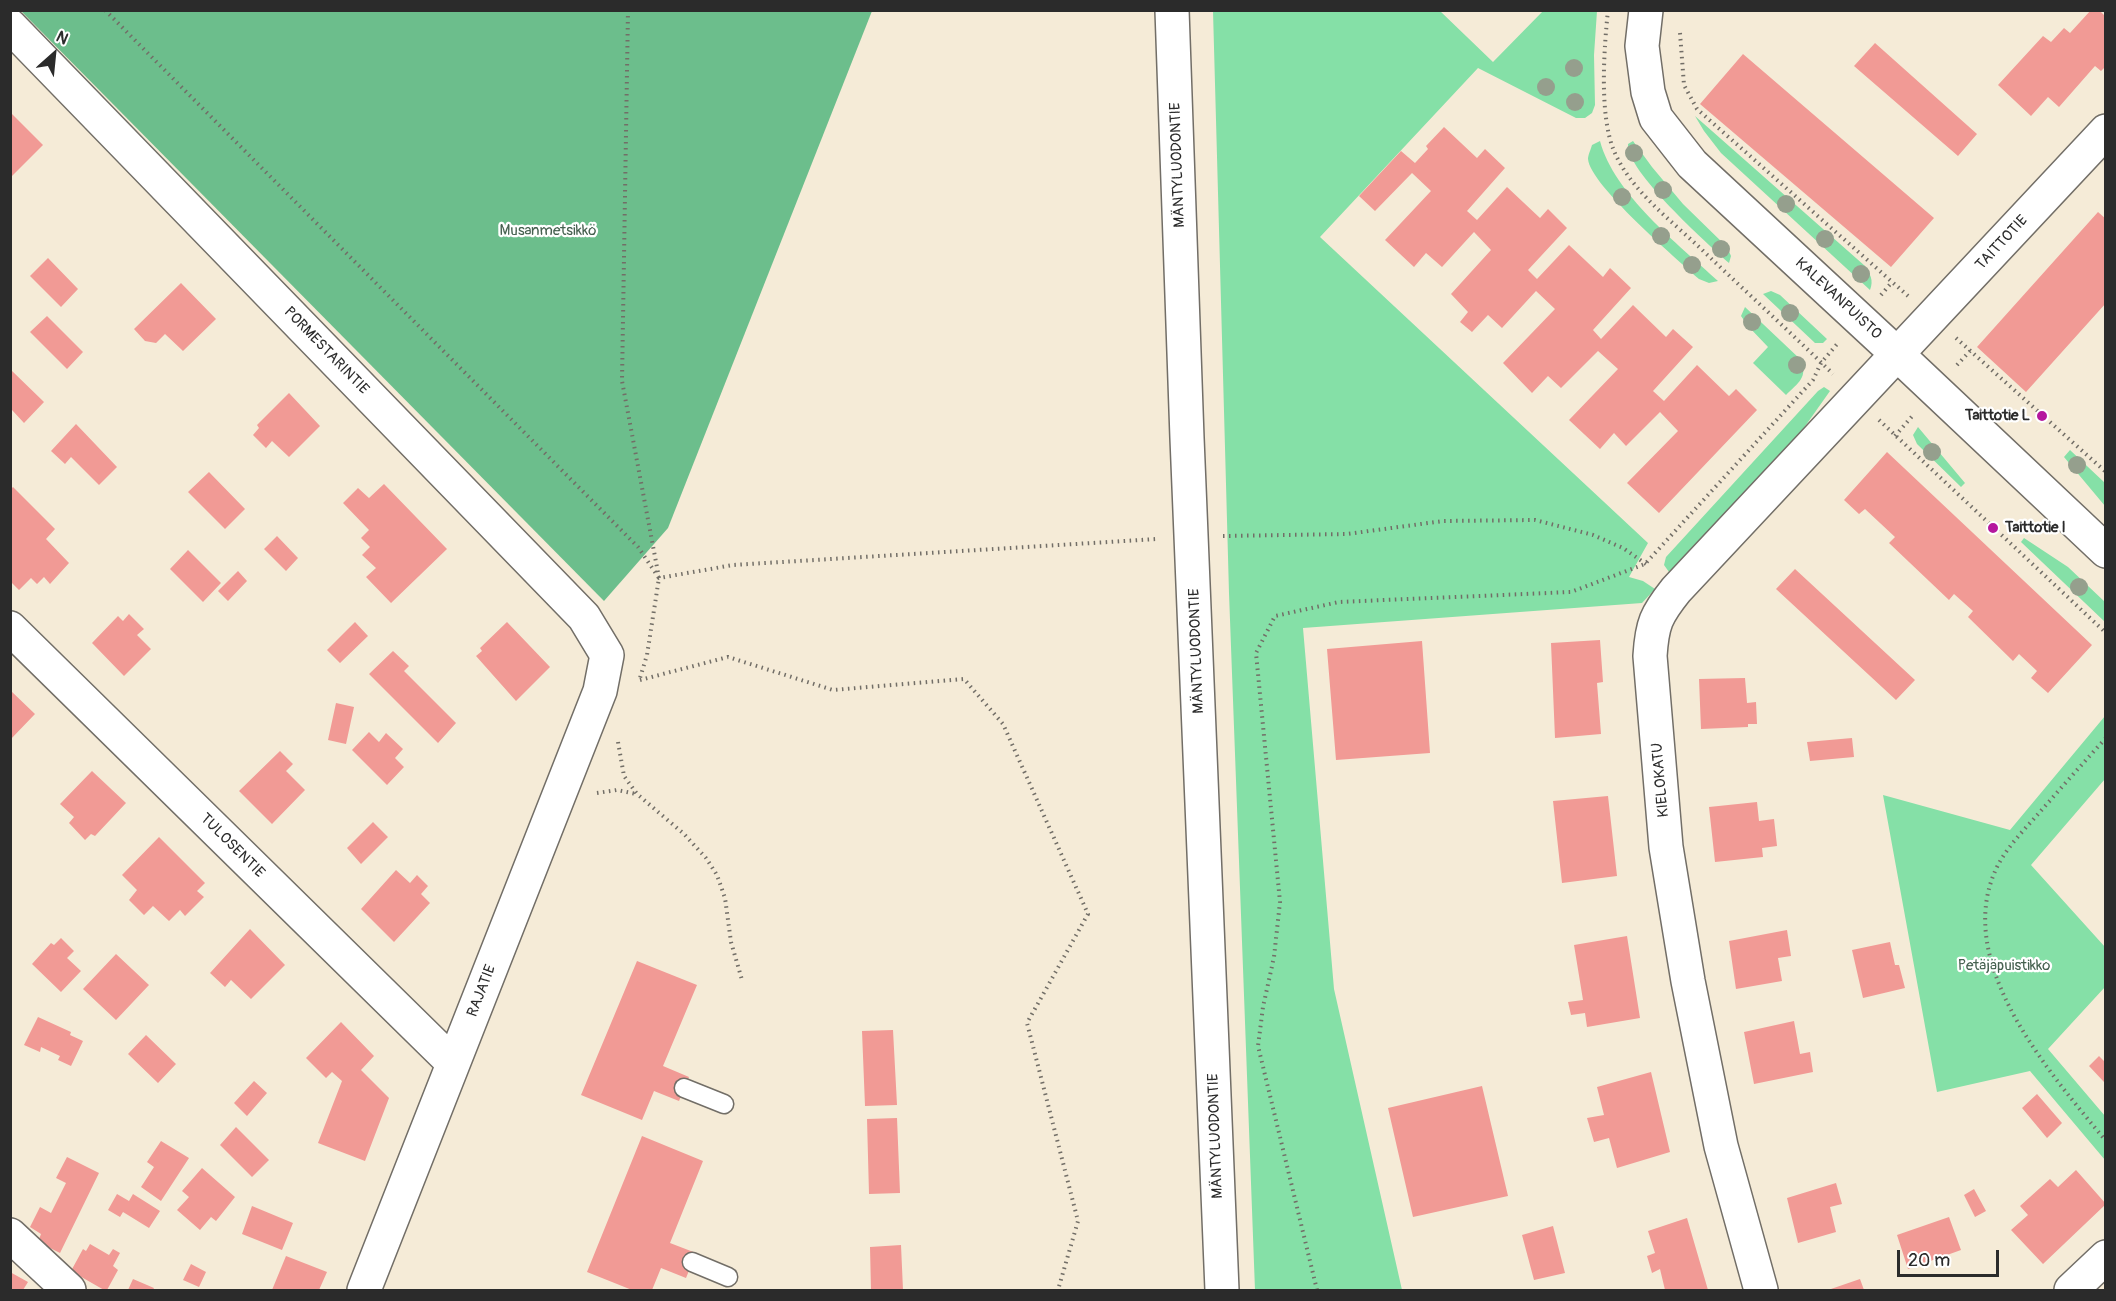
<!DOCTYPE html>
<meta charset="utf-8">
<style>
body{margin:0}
#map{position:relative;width:2116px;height:1301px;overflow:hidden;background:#f5ebd7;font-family:Pangolin,sans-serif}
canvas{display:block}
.frame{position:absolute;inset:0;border:12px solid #2b2b2b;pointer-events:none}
.north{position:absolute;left:24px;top:24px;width:60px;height:60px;-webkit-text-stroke:4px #fff;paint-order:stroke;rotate:27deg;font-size:16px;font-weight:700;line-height:24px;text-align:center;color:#2b2b2b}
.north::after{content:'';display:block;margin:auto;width:21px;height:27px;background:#2b2b2b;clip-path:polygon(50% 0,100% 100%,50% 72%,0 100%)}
.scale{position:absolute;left:1897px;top:1250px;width:102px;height:27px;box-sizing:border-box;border:3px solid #2b2b2b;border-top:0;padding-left:8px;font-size:18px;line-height:21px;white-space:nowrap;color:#2b2b2b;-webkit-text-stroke:4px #fff;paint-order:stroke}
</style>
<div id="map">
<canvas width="2116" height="1301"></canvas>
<div class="frame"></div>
<div class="north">N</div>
<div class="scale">20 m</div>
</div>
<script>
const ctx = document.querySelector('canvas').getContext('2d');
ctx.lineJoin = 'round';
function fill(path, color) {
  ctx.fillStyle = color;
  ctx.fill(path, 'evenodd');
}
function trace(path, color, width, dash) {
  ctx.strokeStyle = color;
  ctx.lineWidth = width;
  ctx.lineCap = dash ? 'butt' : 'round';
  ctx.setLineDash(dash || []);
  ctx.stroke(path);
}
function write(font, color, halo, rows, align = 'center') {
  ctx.font = font + ' Pangolin,sans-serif';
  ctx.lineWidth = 4.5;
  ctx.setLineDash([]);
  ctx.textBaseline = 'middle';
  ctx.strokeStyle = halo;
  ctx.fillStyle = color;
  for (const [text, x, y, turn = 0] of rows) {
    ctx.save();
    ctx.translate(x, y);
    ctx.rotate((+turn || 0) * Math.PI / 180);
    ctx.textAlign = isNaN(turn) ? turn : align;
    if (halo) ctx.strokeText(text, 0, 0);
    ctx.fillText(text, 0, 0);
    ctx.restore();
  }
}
fill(new Path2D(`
 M1213 11H1440L1493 62 1543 11H1597L1594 55 1595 105 1592 113 1585 118H1576L1478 68 1320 237 1648 543 1629 577 1643 581 1655 589 1642 603 1303 628 1334 989 1402 1290H1255L1229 593Z
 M1695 116 1865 266C1870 274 1874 280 1870 290L1721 153 1704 131Z
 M1600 141C1614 194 1678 244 1718 281L1709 283 1699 279C1677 259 1590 185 1588 159 1588 155 1591 149 1592 145Z
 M1633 141 1652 167 1683 204 1727 247 1731 256 1729 263C1707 243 1626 171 1628 144Z
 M1771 291 1780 295 1827 339 1823 343H1815L1763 294Z
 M1745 307 1800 359C1809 377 1798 383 1786 395L1753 363 1768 347 1748 326 1741 316Z
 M1824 387 1830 391 1801 432 1669 572 1664 565 1666 557 1818 391Z
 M1918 427 1965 483 1961 487 1917 444 1913 435Z
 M2070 450 2105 483V506L2064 457Z
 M2024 538 2068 567 2105 602V622L2021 542Z
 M2105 716V779L2031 865 2105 947V987L2048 1049 2105 1116V1160L2030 1071 1937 1092 1883 795 2010 830Z`), '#85e0a7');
fill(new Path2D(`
 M21 11H872L668 528 604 601Z`), '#6cbe8c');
fill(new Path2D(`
 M2091 10H2099L2106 17V66L2101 71 2095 66 2059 107 2048 97 2031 116 1998 85 2043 36 2051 42 2064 28 2070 33Z
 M1875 43 1977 134 1958 156 1854 66Z
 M1743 54 1934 218 1891 267 1700 104Z
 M10 112 43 145 12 176 10 174Z
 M1444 127 1477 158 1485 149 1505 168 1467 211 1477 220 1507 187 1540 218 1548 209 1567 228 1528 270 1537 279 1569 245 1603 277 1610 268 1631 288 1593 330 1601 339 1633 305 1666 337 1673 329 1693 347 1653 391 1664 401 1697 365 1729 396 1736 389 1757 410 1659 513 1627 483 1678 431 1660 412 1626 446 1614 433 1600 449 1569 420 1618 369 1598 351 1561 388 1548 376 1532 393 1503 363 1555 309 1536 291 1502 328 1488 315 1472 332 1460 322 1468 312 1451 294 1491 250 1474 232 1442 267 1426 253 1414 267 1385 240 1431 191 1412 173 1375 211 1359 196 1401 151 1415 163 1428 149 1426 146Z
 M2098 212 2106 219V303L2026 392 1977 347Z
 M48 258 78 289 61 307 30 276Z
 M181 283 216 319 183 351 165 334 156 343 145 341 134 329Z
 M47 316 83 352 67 369 30 332Z
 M10 369 44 402 24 423 12 410 10 412Z
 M289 393 320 426 289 457 272 441 266 448 253 435 259 428 257 425Z
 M76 424 117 467 99 485 71 457 65 464 51 451Z
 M1887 452 2092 645 2048 693 2031 678 2037 671 2019 654 2013 661 1968 617 1973 611 1954 594 1949 600 1889 543 1895 537 1865 509 1859 514 1844 500Z
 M209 472 245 509 225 529 188 492Z
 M384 484 447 549 391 603 366 577 376 568 362 555 370 547 361 538 369 530 343 503 358 488 369 498Z
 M13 487 55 529 46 539 69 563 50 584 44 577 37 584 31 578 19 590 10 581V490Z
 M277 536 298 558 286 571 264 549Z
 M188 550 221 583 203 602 170 569Z
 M1795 569 1915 680 1896 700 1776 589Z
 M238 571 247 581 228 601 218 591Z
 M129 614 144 629 137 635 151 649 124 676 92 643 118 616 123 621Z
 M355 622 368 636 340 663 327 650Z
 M507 622 550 667 516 701 476 656 482 651 480 648Z
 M1600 640 1603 682 1597 683 1601 734 1555 738 1551 643Z
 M1422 641 1430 753 1336 760 1327 649Z
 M393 651 409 666 404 671 456 723 438 743 369 674Z
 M1745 678 1747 703 1756 702 1757 724H1748V727L1701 729 1699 679Z
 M10 690 35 714 10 740Z
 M336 703 354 707 346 744 328 740Z
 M369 732 379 742 386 733 403 749 395 758 404 767 387 785 352 750Z
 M1852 738 1854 757 1810 761 1807 742Z
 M280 751 293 764 286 771 305 790 272 824 239 791Z
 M92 771 126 803 95 836 91 834 85 840 69 823 74 817 60 804Z
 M1608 796 1617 876 1562 883 1553 801Z
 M1757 802 1759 821 1774 819 1777 846 1762 848 1763 857 1715 862 1709 807Z
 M373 822 388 837 361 864 347 848Z
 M159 837 205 883 197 891 204 897 185 916 180 910 169 921 153 906 144 915 129 900 137 890 122 875Z
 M396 870 410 883 417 875 428 886 421 894 430 903 394 942 361 909Z
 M250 929 285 965 251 999 231 980 225 987 210 973Z
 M1787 930 1791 956 1778 958 1782 981 1736 989 1729 941Z
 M1627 936 1640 1018 1587 1027 1585 1013 1571 1015 1568 1002 1583 1000 1574 945Z
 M61 938 74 951 67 958 81 971 61 992 32 964 51 943 54 945Z
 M1890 942 1895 965H1899L1905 988 1863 998 1852 950Z
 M116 954 149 985 116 1020 83 989Z
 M637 961 697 985 663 1066 689 1077 679 1101 654 1091 642 1120 581 1095Z
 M38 1017 71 1032 70 1035 83 1041 71 1066 58 1060 60 1056 41 1047 40 1052 24 1045Z
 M1794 1021 1800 1054 1810 1052 1813 1072 1754 1084 1744 1032Z
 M341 1022 374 1056 361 1070 389 1098 365 1161 318 1143 342 1081 332 1072 326 1078 306 1058Z
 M893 1030 897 1105 865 1106 862 1031Z
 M146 1035 176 1064 158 1083 128 1054Z
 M2099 1056 2106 1063 2104 1082 2089 1066Z
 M1651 1072 1670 1152 1617 1168 1609 1138 1594 1142 1587 1118 1604 1115 1597 1087Z
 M254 1081 267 1093 247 1116 234 1103Z
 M1482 1086 1508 1196 1413 1217 1388 1108Z
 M2037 1094 2062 1123 2047 1138 2022 1108Z
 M897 1118 900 1193 869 1194 867 1119Z
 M236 1127 269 1160 252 1177 220 1145Z
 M642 1136 703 1161 670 1243 696 1253 686 1278 661 1268 652 1290H632L587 1272Z
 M161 1141 189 1158 161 1201 141 1187 154 1167 147 1162Z
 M67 1157 99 1173 60 1253 38 1242 41 1234 30 1227 40 1207 51 1213 66 1183 56 1178Z
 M202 1168 235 1197 216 1221 211 1217 200 1230 177 1210 189 1197 182 1191Z
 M2076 1170 2106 1204 2043 1264 2011 1230 2028 1215 2020 1206 2050 1179 2058 1187Z
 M1836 1183 1842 1204 1830 1207 1836 1232 1798 1243 1787 1198Z
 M1974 1189 1986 1211 1975 1217 1964 1195Z
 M117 1194 129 1201 133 1194 160 1211 149 1228 123 1212 120 1217 108 1210Z
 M252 1206 293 1223 282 1250 242 1234Z
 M1949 1217 1961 1250 1908 1269 1897 1235Z
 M1687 1218 1708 1290H1665L1660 1269 1652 1273 1647 1256 1655 1253 1648 1231Z
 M1553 1226 1565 1273 1534 1280 1522 1235Z
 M90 1244 109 1255 113 1249 120 1253 113 1266 118 1270 107 1290H104L71 1271 83 1249 86 1251Z
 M901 1245 903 1290H871L870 1247Z
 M286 1256 327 1272 319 1290H272Z
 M191 1264 206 1272 199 1287 183 1280Z
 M10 1272 28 1282 23 1290H10Z
 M133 1279 154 1288 153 1290H128Z
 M1860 1279 1864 1290H1828Z`), '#f19a95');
const lane = new Path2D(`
 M684 1088 724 1104
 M692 1262 728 1277`);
const street = new Path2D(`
 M1646 10 1642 46 1648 92 1656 118 1692 164 1897 354 2106 551
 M10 26 584 617 607 655 600 691 364 1290
 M10 628 453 1063
 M10 1235 69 1290
 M1761 1290 1721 1146 1688 981 1666 847 1650 656C1652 624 1656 615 1676 590L2106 131
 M2071 1290 2106 1257`);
const highway = new Path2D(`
 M1172 10 1187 438 1222 1290`);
trace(lane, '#726e67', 21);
trace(street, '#726e67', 36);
trace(highway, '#726e67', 36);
trace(new Path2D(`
 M105 10 638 547 659 578 647 655 640 678
 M628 10 622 381 659 578 733 565 1157 539
 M1608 10C1604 49 1599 115 1614 151 1630 189 1668 218 1698 246 1743 289 1789 331 1833 374
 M1680 33 1684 85 1697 109 1908 296
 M1881 295 1892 282
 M1956 338 2106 472
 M1957 365 1970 351
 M1879 420 2106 633
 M1895 436 1914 414
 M1223 536 1347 534 1443 521 1535 520 1593 535 1623 548 1646 564
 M640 680 728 657 833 690 964 679 1003 724 1088 914 1027 1023 1078 1221 1058 1290
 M2106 738C2083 763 2061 788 2039 813 2024 830 2007 847 1997 867 1951 962 2050 1073 2106 1141
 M618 742 624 776 637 794 684 834 706 858 717 875 725 898 731 942 742 980
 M597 793 617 790 636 794
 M1317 1290 1258 1046 1263 1007 1274 957 1280 902 1256 653 1275 616 1339 602 1571 592 1645 564 1813 380 1821 363 1838 343`), '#726e67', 4, [1.5, 4.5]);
trace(lane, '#fff', 18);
trace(street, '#fff', 33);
trace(highway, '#fff', 33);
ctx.fillStyle = '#959f8d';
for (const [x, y] of [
 [1574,68],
 [1546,87],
 [1575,102],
 [1634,153],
 [1663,190],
 [1622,197],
 [1786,204],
 [1661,236],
 [1825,239],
 [1721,249],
 [1692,265],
 [1861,274],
 [1790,313],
 [1752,322],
 [1797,365],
 [1932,452],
 [2077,465],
 [2079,587]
]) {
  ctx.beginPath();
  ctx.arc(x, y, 9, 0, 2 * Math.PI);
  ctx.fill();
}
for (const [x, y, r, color] of [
 [2042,416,6,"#b5179e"],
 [1993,528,6,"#b5179e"]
]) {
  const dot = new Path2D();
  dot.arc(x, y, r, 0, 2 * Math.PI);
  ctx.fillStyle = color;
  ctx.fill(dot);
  trace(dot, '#fff', 2);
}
write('15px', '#2b2b2b', '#fff', [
 ["MÄNTYLUODONTIE",1178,165,-92],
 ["TAITTOTIE",2002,243,-47],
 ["KALEVANPUISTO",1838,299,43],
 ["PORMESTARINTIE",326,351,46],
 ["MÄNTYLUODONTIE",1197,651,-92],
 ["KIELOKATU",1661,780,-95],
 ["TULOSENTIE",232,846,45],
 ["RAJATIE",482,991,-69],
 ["MÄNTYLUODONTIE",1216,1136,-92]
]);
write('15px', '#466150', '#fff', [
 ["Musanmetsikkö",548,231],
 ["Petäjäpuistikko",2004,966]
]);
write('bold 15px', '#2b2b2b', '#fff', [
 ["Taittotie L",2030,416],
 ["Taittotie I",2005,528,"left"]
], 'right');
</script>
